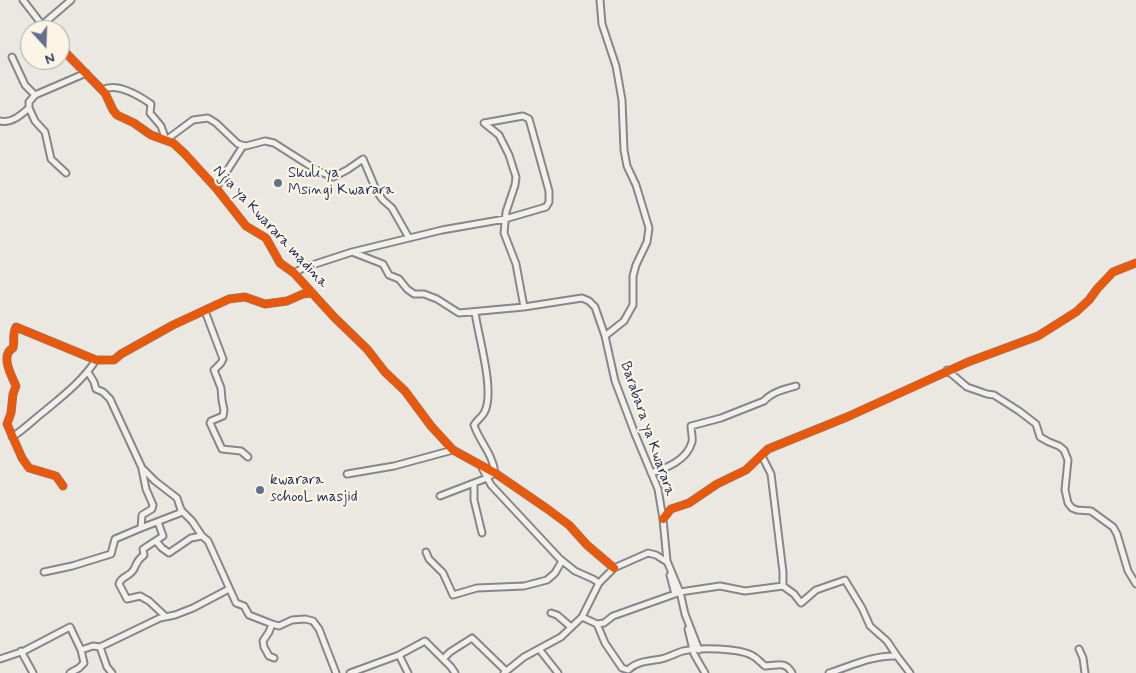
<!DOCTYPE html>
<style>
body{margin:0}
#map{position:relative;width:1136px;height:673px;overflow:hidden;background:#eae8e1;font-family:Mynerve,sans-serif}
canvas{display:block}
.north{position:absolute;left:20px;top:20px;width:50px;height:50px;box-sizing:border-box;background:#fcf5e5;border:1px solid #a2a6af;border-radius:50%;rotate:160deg;font-size:14px;font-weight:700;line-height:20px;text-align:center;color:#1b2f5e}
.north::after{content:'';display:block;margin:auto;width:18px;height:22px;background:#63708c;clip-path:polygon(50% 0,100% 100%,50% 72%,0 100%)}
</style>
<div id="map">
<canvas width="1136" height="673"></canvas>
<div class="north">N</div>
</div>
<script>
const ctx = document.querySelector('canvas').getContext('2d');
ctx.lineJoin = 'round';
function trace(path, color, width, dash) {
  ctx.strokeStyle = color;
  ctx.lineWidth = width;
  ctx.lineCap = dash ? 'butt' : 'round';
  ctx.setLineDash(dash || []);
  ctx.stroke(path);
}
function write(font, color, halo, rows, align = 'center') {
  ctx.font = font + ' Mynerve,sans-serif';
  ctx.lineWidth = 4.5;
  ctx.setLineDash([]);
  ctx.textBaseline = 'middle';
  ctx.strokeStyle = halo;
  ctx.fillStyle = color;
  for (const [text, x, y, turn = 0] of rows) {
    ctx.save();
    ctx.translate(x, y);
    ctx.rotate((+turn || 0) * Math.PI / 180);
    ctx.textAlign = isNaN(turn) ? turn : align;
    if (halo) ctx.strokeText(text, 0, 0);
    ctx.fillText(text, 0, 0);
    ctx.restore();
  }
}
const street = new Path2D(`
 M23 0 46 30
 M600 0 602 24 616 66 622 100 624 150 627 166 636 185 649 228 647 242 636 265 633 276V305L624 321 605 336
 M42 25 71 0
 M60 47 105 93 113 110 117 115 134 123 151 135 173 143 184 153 216 188 246 226 266 238 280 263 294 273 334 317 367 349 385 372 405 391 431 426 453 450 495 473 546 508 569 525 587 545 614 568
 M12 57 25 85 35 95 86 73
 M102 90C117 82 138 95 151 104L150 113 161 126 166 140 193 120 208 118 216 123 238 144 246 146 265 141 274 143 318 171 333 177 347 170 363 159 377 192 383 200 392 208 409 238
 M35 95 29 102V108L35 121 45 132 51 159 66 173
 M0 121C11 124 21 115 29 108
 M484 123 499 135 509 155 516 177 515 185 506 212 504 233 516 264 524 307
 M216 188 243 146
 M352 252 383 264 389 275 399 279 407 289 414 294H424L437 299 459 313 524 307 582 298 589 301 595 307 605 336 615 381 635 434 658 489 663 519 667 561 680 592 685 614 699 650
 M294 273 303 268 352 252 442 230 505 219 546 207 549 202V191L529 119 523 116 484 123
 M205 311 223 359 221 363 214 370 221 388 222 400 224 410 223 416 211 421 210 423 222 449 241 451 248 457
 M947 370 967 387 987 394 994 395 1019 411 1036 424 1040 437 1049 442 1059 446 1064 450 1068 460 1065 490 1068 503 1072 508 1077 510 1091 511 1113 527 1117 534 1128 571 1136 584
 M88 372 94 382 96 389 103 392 110 399 142 468 155 481 177 498 181 510 192 521 202 536 208 541 236 603 244 606 249 615 272 624 279 626 292 620 305 619 313 621 319 629 336 673
 M12 437C25 429 34 419 46 410 64 395 83 380 96 360
 M762 456 771 474 783 572V586
 M481 466 491 485 560 559 575 571 593 579 599 583
 M651 473C667 468 687 460 692 442 693 437 691 432 691 426L721 418 764 401C772 392 785 389 796 386
 M347 474 394 466 453 450
 M474 484V500L482 533
 M63 486 56 476 29 468 22 458 7 424 11 413 13 394 16 386C11 375 0 355 13 348 15 341 12 333 16 327L96 360H114L121 354 173 325 229 299 245 297 265 304 287 301 303 294 312 293
 M440 496 487 478 495 473C493 454 479 441 474 425 477 420 481 418 484 413 496 393 478 336 475 312
 M663 519 671 509 689 503 717 484 746 470 768 449 847 417 968 362 1038 336 1076 312 1089 300 1097 289 1113 272 1136 263
 M158 522 163 536 143 549 144 555C137 560 137 563 134 569 130 577 121 576 119 584L127 599 140 596 149 601 165 616
 M141 528 180 513 181 509
 M156 541 162 548 169 553 191 538 202 536
 M426 552 429 559 443 573 453 595 477 588 524 586 547 580 555 573 562 561
 M44 572 72 566 111 554 115 539 141 528 142 515 152 509 153 505 146 489 142 469
 M670 575 675 594 680 592V594
 M680 592 720 586 745 591 783 586 794 594 801 603 816 590 845 580 862 608 870 626 887 641 897 656
 M551 613 557 615 571 627
 M582 617 597 624 605 643 622 668 628 670C637 661 649 661 661 659 669 657 676 653 683 651 698 647 740 648 753 656 757 658 761 663 765 666 776 666 785 660 792 673
 M272 624 269 632 263 641 264 647 269 656 274 658
 M597 624 604 623 613 616 675 594
 M688 629 694 654 705 673
 M100 647 107 667 112 673
 M539 649 558 673
 M1079 649 1083 658 1085 673
 M81 650 93 646 100 647 160 618 175 615 193 608 229 589
 M21 651 33 673
 M399 655 408 673
 M0 659 24 651 70 627 81 650 84 663 79 668 70 673
 M443 659 450 652 472 638 506 671
 M350 673 399 655 425 641 451 667 455 673
 M504 673 524 657 561 637 582 617 599 583 614 568 648 553 656 555 667 562
 M829 673C851 666 873 655 897 656L910 673`);
trace(street, '#84878d', 9);
trace(street, '#f3f0ea', 5);
trace(new Path2D(`
 M60 47 105 93 113 110 117 115 134 123 151 135 173 143 184 153 216 188 246 226 266 238 280 263 294 273 334 317 367 349 385 372 405 391 431 426 453 450 495 473 546 508 569 525 587 545 614 568
 M63 486 56 476 29 468 22 458 7 424 11 413 13 394 16 386C11 375 0 355 13 348 15 341 12 333 16 327L96 360H114L121 354 173 325 229 299 245 297 265 304 287 301 303 294 312 293
 M663 519 671 509 689 503 717 484 746 470 768 449 847 417 968 362 1038 336 1076 312 1089 300 1097 289 1113 272 1136 263`), '#e8590c', 8);
for (const [x, y, r, color] of [
 [278,183,5,"#63708c"],
 [260,490,5,"#63708c"]
]) {
  const dot = new Path2D();
  dot.arc(x, y, r, 0, 2 * Math.PI);
  ctx.fillStyle = color;
  ctx.fill(dot);
  trace(dot, '#fcf5e5', 2);
}
write('15px', '#1b2f5e', '#fcf5e5', [
 ["Skuli ya",288,174],
 ["Msingi Kwarara",288,191],
 ["kwarara",270,481],
 ["schooL masjid",270,498]
], 'left');
write('15px', '#1b2f5e', '#fcf5e5', [
 ["Njia ya Kwarara madina",270,227,47],
 ["Barabara ya Kwarara",647,429,71]
]);
</script>
